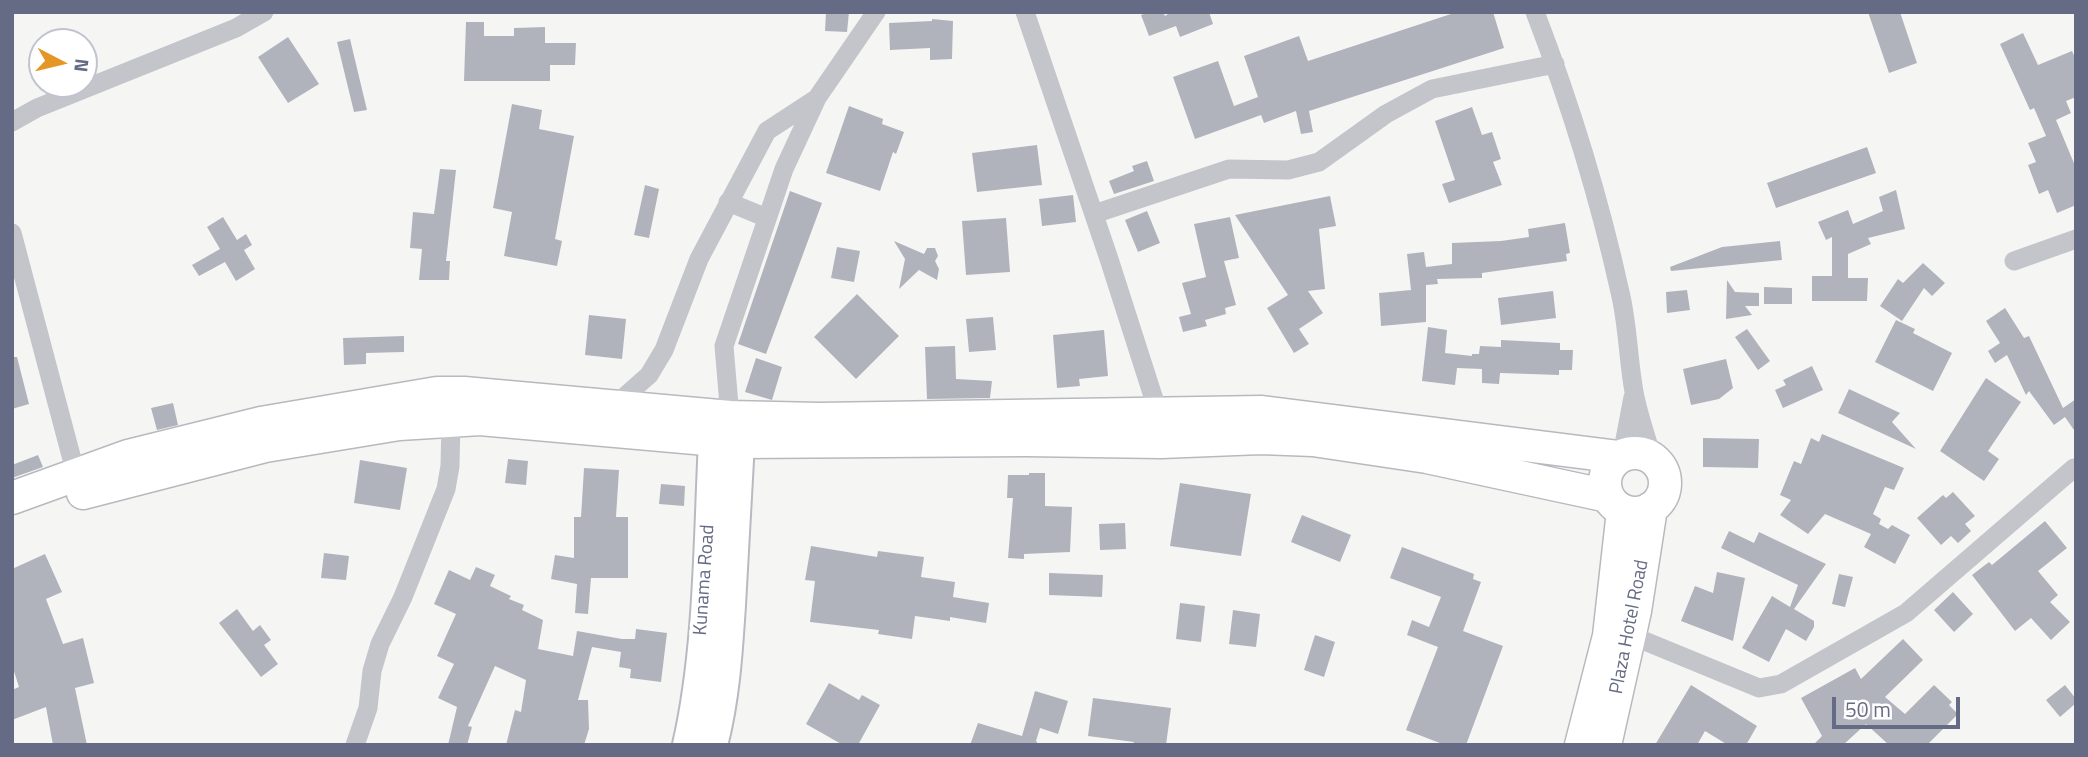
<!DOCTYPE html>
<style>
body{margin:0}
#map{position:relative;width:2088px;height:757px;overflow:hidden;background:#f5f6f3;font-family:"Titillium Web",sans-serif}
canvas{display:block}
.frame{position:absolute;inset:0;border:14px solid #656b84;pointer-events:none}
.north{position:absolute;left:28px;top:28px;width:70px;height:70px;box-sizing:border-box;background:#fff;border:2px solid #c1c4ce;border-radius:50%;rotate:97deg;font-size:19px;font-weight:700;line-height:28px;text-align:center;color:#656b84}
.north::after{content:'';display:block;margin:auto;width:24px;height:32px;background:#e49726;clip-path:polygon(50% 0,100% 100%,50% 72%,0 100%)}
.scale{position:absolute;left:1832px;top:697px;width:128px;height:32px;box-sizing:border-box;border:4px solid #656b84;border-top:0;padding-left:9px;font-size:21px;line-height:24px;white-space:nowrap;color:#656b84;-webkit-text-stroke:5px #fff;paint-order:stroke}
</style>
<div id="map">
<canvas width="2088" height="757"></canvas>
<div class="frame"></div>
<div class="north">N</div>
<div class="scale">50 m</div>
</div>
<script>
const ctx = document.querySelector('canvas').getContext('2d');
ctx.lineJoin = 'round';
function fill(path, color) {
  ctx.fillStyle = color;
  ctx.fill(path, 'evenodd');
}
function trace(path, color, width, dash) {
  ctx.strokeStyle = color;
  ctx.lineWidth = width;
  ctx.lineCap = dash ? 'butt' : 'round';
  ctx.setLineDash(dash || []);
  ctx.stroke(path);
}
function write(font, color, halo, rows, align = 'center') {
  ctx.font = font + ' "Titillium Web",sans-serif';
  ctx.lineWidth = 7;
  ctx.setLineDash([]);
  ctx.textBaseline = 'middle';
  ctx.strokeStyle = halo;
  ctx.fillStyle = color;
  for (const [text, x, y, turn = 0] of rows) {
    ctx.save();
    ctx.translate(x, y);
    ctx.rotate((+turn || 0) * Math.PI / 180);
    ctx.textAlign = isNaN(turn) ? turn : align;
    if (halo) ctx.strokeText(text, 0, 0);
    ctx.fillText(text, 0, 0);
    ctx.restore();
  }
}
fill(new Path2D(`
 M826 12H849L847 32 825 31Z
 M1149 12H1163L1165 16 1171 12H1209L1213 24 1180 37 1176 26 1149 36 1141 15Z
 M1457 12H1493L1504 48 1309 111 1313 132 1301 134 1296 111 1264 123 1261 115 1195 139 1173 77 1218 61 1234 106 1258 97 1244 56 1299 36 1308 61Z
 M1868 12H1900L1917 63 1889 73Z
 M932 19 953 21 952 59 930 60V48L890 50 889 23 932 21Z
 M466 22H484V36H514V28L545 27V43H576L575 65H550V81H464Z
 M2023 33 2038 65 2072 51 2076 60V97L2066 101 2071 113 2056 120 2076 168V205L2057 213 2048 190 2039 194 2028 165 2036 162 2028 143 2046 136 2034 108 2030 110 2000 44Z
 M288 37 319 84 288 103 258 57Z
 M350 39 367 110 354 112 337 42Z
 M512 104 542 110 539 129 574 136 555 239 562 241 557 266 504 256 512 212 493 208Z
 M849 106 883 119 882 124 904 132 896 154 893 152 880 191 826 173Z
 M1472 107 1482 135 1492 132 1501 159 1493 162 1502 185 1449 203 1442 184 1455 180 1435 121Z
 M1037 145 1042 185 977 192 972 153Z
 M1867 147 1876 173 1776 208 1767 183Z
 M1147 161 1154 181 1114 194 1109 181 1134 171 1132 166Z
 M440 169 456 170 446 261H450L449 280H419L422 249 410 248 413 212 434 214Z
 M645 185 659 189 649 238 634 235Z
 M1896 190 1905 229 1868 238 1871 244 1848 254V278H1868L1867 301H1812V276H1832V237L1826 240 1818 222 1848 210 1853 224 1883 211 1879 197Z
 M790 191 822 203 766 354 738 344Z
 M1073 195 1076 222 1042 226 1039 199Z
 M1330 196 1336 226 1319 229 1325 289 1308 291 1323 313 1299 329 1309 344 1294 353 1267 308 1288 295 1235 215Z
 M1147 211 1160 243 1138 252 1125 220Z
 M223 217 237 240 246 234 252 245 244 250 255 269 236 281 225 262 199 276 192 265 220 249 207 227Z
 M1230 217 1239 258 1224 261 1236 305 1225 308 1226 314 1205 320 1207 326 1183 332 1179 317 1191 314 1182 283 1206 277 1194 224Z
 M1006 218 1010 272 966 275 962 221Z
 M1565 223 1570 253 1566 254 1567 261 1482 273V278L1437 279 1438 284 1426 285V322L1381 326 1379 293 1411 290 1407 254 1424 252 1426 267 1452 264V243L1501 241 1529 237 1528 229Z
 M894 241 924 254 927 248H935L938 256 935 261 939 269 937 280 919 270 899 289 905 259Z
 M1780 241 1782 260 1671 271 1670 267 1722 247Z
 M837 247 860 251 854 282 831 278Z
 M1923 263 1945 283 1932 296 1924 288 1902 321 1880 306 1898 279 1903 283Z
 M1727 280 1735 292 1759 293V306H1745L1752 315 1726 319Z
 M1764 287 1792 288V304H1764Z
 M1687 290 1690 310 1667 313 1666 292Z
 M1553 291 1556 318 1501 325 1498 298Z
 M857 294 899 336 856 379 814 337Z
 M2005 308 2024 338 2029 336 2063 408 2076 399V433L2065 417 2054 425 2029 391 2026 395 2007 355 1995 363 1988 351 2000 343 1986 321Z
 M589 315 626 319 622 359 585 355Z
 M993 317 996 350 969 352 966 319Z
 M1896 320 1915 329 1913 333 1952 353 1933 391 1875 362Z
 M1428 327 1447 330 1445 353 1472 356V354H1479L1480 346 1501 347V340L1560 343V350H1573L1572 370H1559V375L1500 373 1499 384 1482 383V369L1457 368 1455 385 1422 381Z
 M1747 329 1770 361 1758 370 1735 337Z
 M1104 330 1108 376 1079 379 1080 386 1057 388 1053 335Z
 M404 336V352L366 353V364L344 365 343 338Z
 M955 346 956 379 992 381 990 398 927 399 925 347Z
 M12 357H17L29 404 12 409Z
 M756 358 782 367 772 400 745 392Z
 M1726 359 1733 388 1719 399 1691 405 1683 369Z
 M1812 366 1823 390 1783 408 1775 390 1786 385 1783 380Z
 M1986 378 2021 402 1988 451 1999 459 1984 481 1940 451Z
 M1849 389 1900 413 1892 422 1916 449 1838 413Z
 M173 403 178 425 157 430 151 408Z
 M1822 434 1904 468 1894 490 1885 487 1873 514 1881 519 1879 524 1888 529 1892 525 1910 535 1895 564 1864 547 1871 534 1825 514 1808 534 1780 515 1791 500 1780 495 1794 461 1801 464 1811 438 1819 442Z
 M1703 438 1759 439 1758 468 1703 467Z
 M38 455 43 467 12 478V465Z
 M508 459 528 461 526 485 505 483Z
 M360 460 407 468 400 510 354 503Z
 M584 468 619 470 616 517H628V578H591L588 614 575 613 577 584 551 579 555 555 574 558V517H581Z
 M1029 473H1045V506L1072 507 1070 552 1024 554V559L1008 558 1013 498H1007L1008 475H1029Z
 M1180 483 1251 494 1241 556 1170 546Z
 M661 484 685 486 684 506 659 504Z
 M1953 492 1975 516 1965 524 1971 531 1958 543 1951 536 1941 545 1917 518 1943 495 1946 498Z
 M1302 515 1351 535 1340 562 1291 542Z
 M2045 521 2067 548 2038 571 2058 595 2050 602 2070 622 2051 640 2031 618 2015 631 1972 575 1989 562 1992 565Z
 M1125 523 1126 549 1100 550 1099 524Z
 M1729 531 1754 543 1759 532 1826 564 1794 609 1814 621V627L1806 641 1786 629 1769 662 1742 648 1772 596 1790 607 1798 585 1721 548Z
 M811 546 877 557 878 551 924 557 921 577 955 582 953 597 989 603 986 623 950 617V621L915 616 912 639 878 634 879 630 810 622 815 581 805 580Z
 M1402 547 1474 574 1473 579 1481 582 1463 631 1503 646 1466 745H1445L1406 730 1438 647 1407 635 1412 620 1429 627 1441 597 1390 578Z
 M324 553 349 556 346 580 321 578Z
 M45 554 62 592 46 599 63 644 83 638 94 683 75 688 87 745H53L46 707 12 720V690L19 687 12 665V569Z
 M476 567 495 575 490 586 511 596 509 599 524 605 522 610 543 620 538 649 573 656 577 631 622 639H635L636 629 667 633 661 682 630 678 631 669 619 667 621 652 592 647 578 700H588L589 729 584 745H506L515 710 521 712 526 680 495 666 468 726 472 727 467 745H448L457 707 438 698 454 664 437 656 456 614 434 604 449 570 470 580Z
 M1717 572 1745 578 1733 641 1681 621 1695 586 1713 593Z
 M1049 573 1103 575 1102 597 1049 595Z
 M1839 574 1853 577 1845 607 1832 604Z
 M1953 592 1973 614 1954 632 1934 610Z
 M1180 603 1205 606 1201 642 1176 639Z
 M237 609 253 631 260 625 271 640 264 645 278 664 261 677 219 623Z
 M1233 610 1260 614 1256 647 1229 644Z
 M1315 635 1335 642 1324 677 1304 670Z
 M1903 639 1923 660 1885 697 1905 714 1934 685 1952 702 1949 705 1958 714 1927 745H1889L1866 724 1843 745H1813L1822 736 1801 698 1855 668 1861 679Z
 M829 683 859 700 862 695 880 705 858 745H843L806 724Z
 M1691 685 1757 726 1746 745H1728L1705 731 1697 745H1655Z
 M2065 685 2076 699V703L2060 717 2046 700Z
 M1035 691 1068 701 1058 734 1040 728 1036 741 1039 745H970L978 723 1022 736Z
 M1093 698 1171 708 1166 745H1133L1134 742 1088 736Z`), '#b1b3bc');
const secondary = new Path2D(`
 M687 745C709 649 708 539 713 441L706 417
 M713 745C725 699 728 652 731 605 734 551 737 496 740 442L732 422`);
const primary = new Path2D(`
 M1605 483a30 30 0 1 1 60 0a30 30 0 1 1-60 0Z
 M83 493 265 446 399 424 480 419 740 442 1025 440 1161 442 1261 438 1313 440 1427 457 1608 496
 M12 498 128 456 261 423 437 393H464L730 417 819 419 1262 412 1619 457
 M1581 745 1609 636 1623 511
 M1605 745 1635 611 1651 508`);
trace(secondary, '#b9bac1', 32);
trace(primary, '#b7b9bf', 35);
trace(new Path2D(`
 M1025 12 1109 259 1159 415 1160 423
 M1535 12C1570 103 1599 197 1620 292 1628 325 1628 359 1634 392 1638 414 1646 437 1653 459
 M12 122 37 108 236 28 264 12
 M728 202 767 218
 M1094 214 1229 169 1288 170 1319 162 1386 114 1432 89 1555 64
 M12 233 78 482
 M2014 261 2076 239
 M614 406 649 375 664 350 699 259 767 131 816 99
 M730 417 724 346 784 169 817 98 876 12
 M1622 455 1633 397
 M1630 635 1759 688 1781 684 1906 613 2074 468 2076 470
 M355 745 368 708 372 671 380 644 403 597 446 489 450 466 451 420`), '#c4c5cb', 19);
trace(secondary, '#fff', 28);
trace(primary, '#fff', 32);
write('19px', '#656b84', '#fff', [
 ["Kunama Road",705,580,-86],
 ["Plaza Hotel Road",1630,627,-79]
]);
</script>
